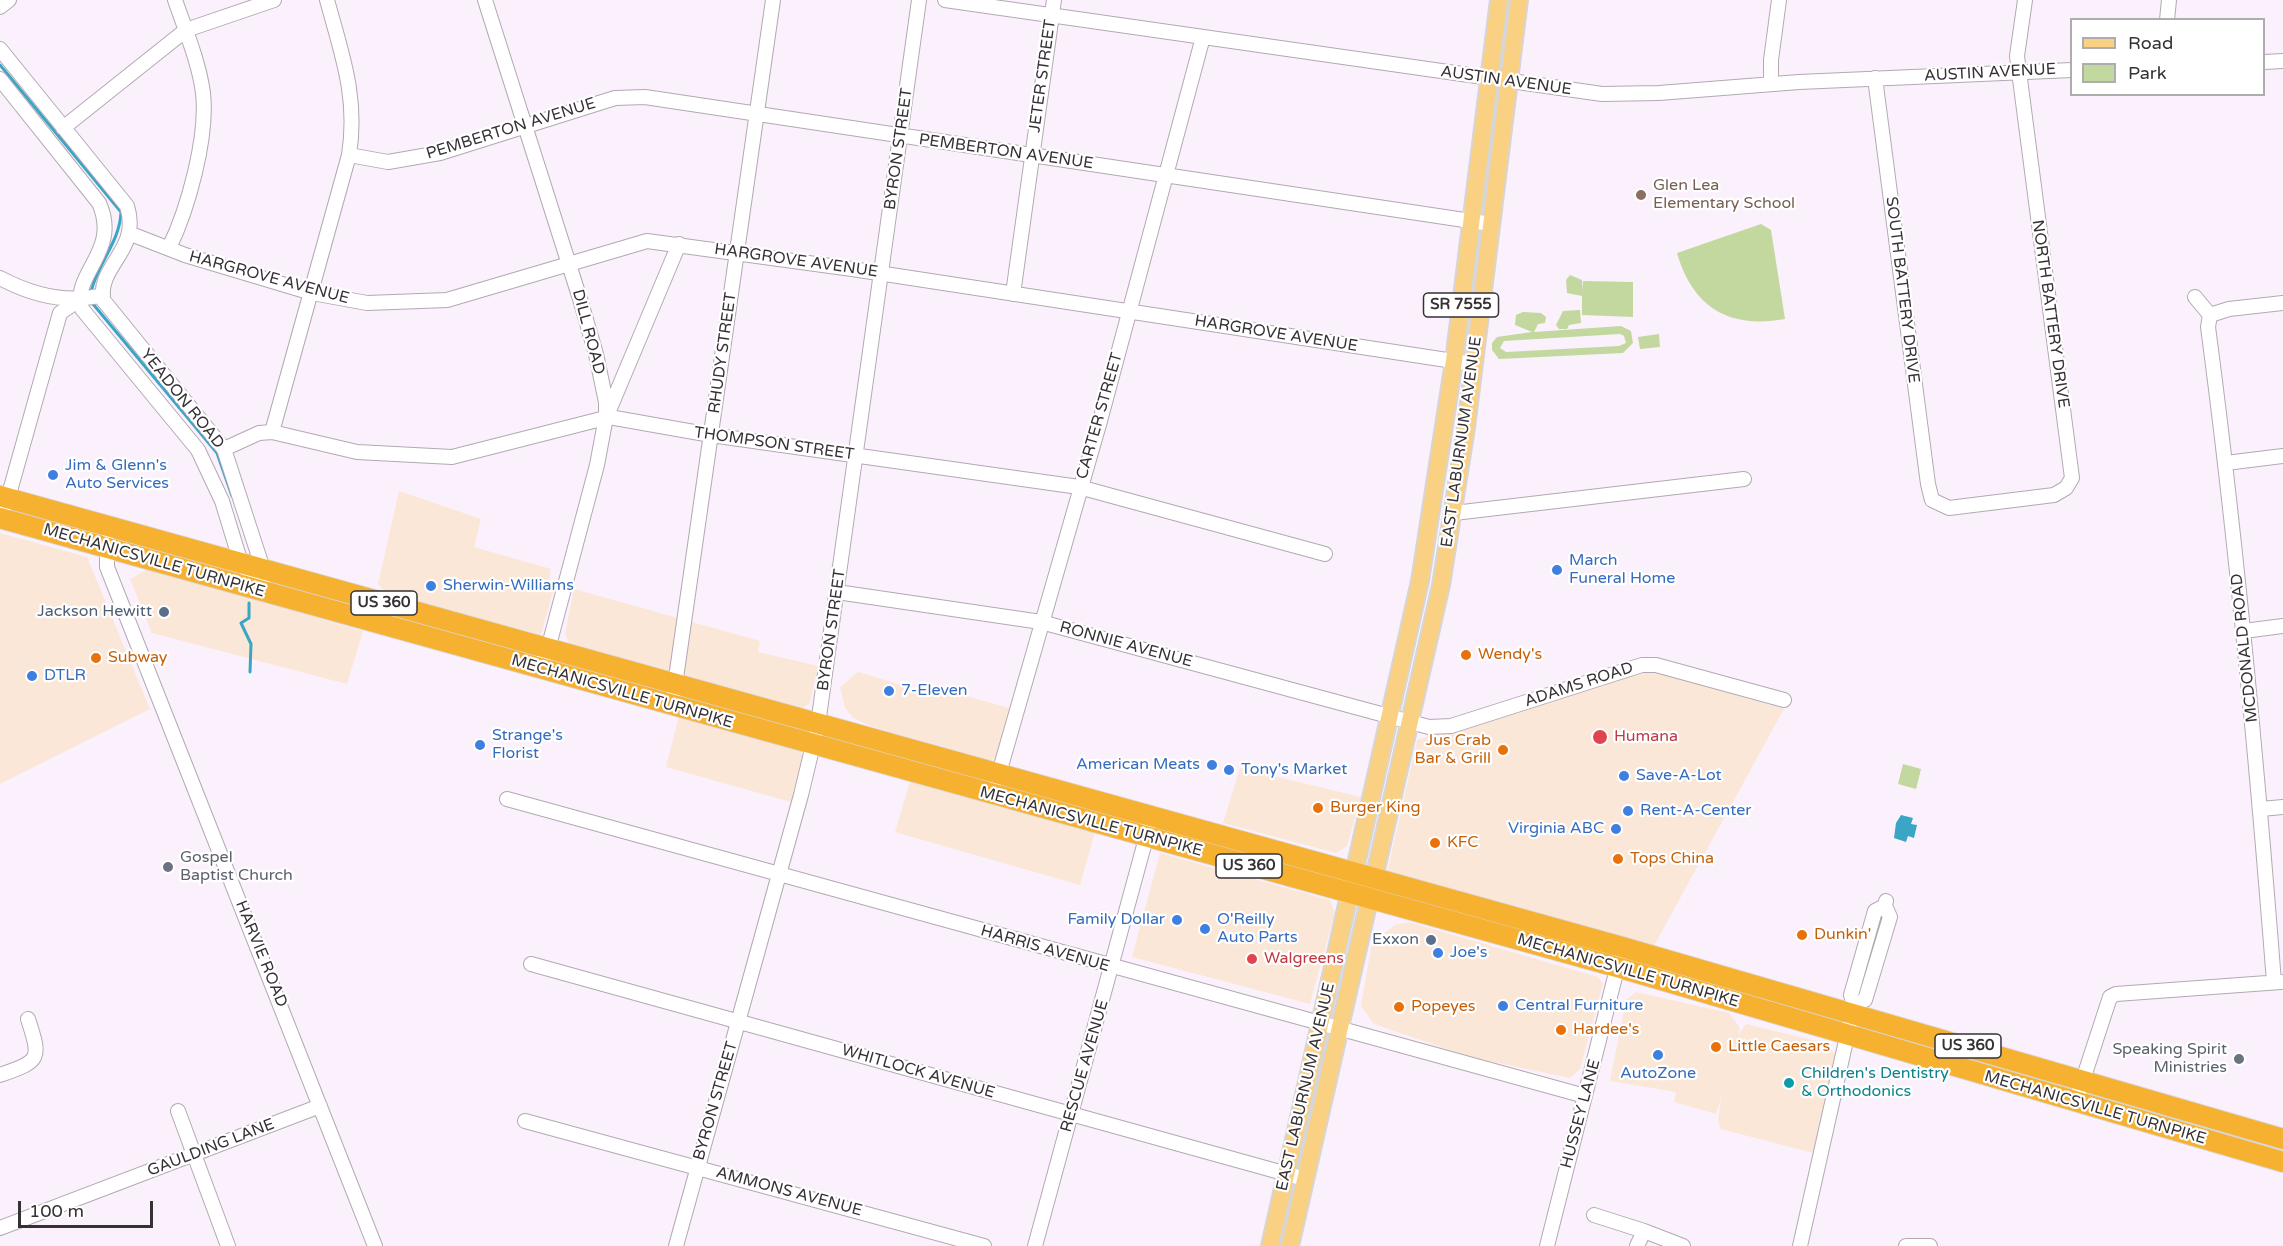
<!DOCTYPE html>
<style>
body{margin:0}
#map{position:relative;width:2283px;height:1246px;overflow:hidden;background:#fbf1fc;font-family:"Varela Round",sans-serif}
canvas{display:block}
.legend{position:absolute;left:2070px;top:18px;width:195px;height:78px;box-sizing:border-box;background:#fff;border:2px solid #aeadae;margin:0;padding:8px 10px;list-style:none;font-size:18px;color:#353135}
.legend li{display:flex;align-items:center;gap:12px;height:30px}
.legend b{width:30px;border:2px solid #aeadae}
.scale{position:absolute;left:18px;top:1201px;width:135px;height:27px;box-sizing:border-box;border:3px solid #353135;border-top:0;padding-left:8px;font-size:18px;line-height:21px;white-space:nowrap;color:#353135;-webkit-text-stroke:4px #fff;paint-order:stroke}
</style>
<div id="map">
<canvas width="2283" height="1246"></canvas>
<ul class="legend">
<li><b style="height:8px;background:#fad083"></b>Road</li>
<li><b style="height:16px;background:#c2d89e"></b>Park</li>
</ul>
<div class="scale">100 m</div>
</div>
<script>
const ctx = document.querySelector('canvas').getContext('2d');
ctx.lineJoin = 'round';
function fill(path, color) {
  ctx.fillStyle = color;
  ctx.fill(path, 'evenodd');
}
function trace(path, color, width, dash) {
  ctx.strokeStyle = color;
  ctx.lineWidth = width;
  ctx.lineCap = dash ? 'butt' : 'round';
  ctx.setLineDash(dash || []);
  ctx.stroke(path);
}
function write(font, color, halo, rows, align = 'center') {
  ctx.font = font + ' "Varela Round",sans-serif';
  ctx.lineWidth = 4.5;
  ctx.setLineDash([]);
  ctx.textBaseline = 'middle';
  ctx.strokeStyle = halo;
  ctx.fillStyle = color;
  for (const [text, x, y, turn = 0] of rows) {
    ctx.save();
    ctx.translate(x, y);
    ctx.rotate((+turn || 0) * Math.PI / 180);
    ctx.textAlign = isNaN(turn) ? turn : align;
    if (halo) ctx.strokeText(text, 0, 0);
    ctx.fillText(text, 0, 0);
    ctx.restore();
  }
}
fill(new Path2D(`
 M399 491 481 519 474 547 551 569 549 583 555 585 541 635 386 593 378 584Z
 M0 533 87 557 150 709 0 784Z
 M148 569 363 631 347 684 152 633 130 579Z
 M574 589 760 641 758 652 818 666 810 703 803 708 569 643 565 634Z
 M858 672 928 693 949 691 1009 708 995 759 990 760 873 727 853 718 845 708 840 687Z
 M1636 672H1655L1784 709 1645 962 1383 891 1417 740Z
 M679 716 800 751 803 757 791 802 666 767Z
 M1240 768 1361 797 1347 846 1336 853 1223 823Z
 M910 782 1095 832 1080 885 895 832Z
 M1160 853 1330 900 1335 913 1310 1004 1132 957Z
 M1409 922 1598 977 1603 984 1580 1069 1570 1078 1470 1057 1374 1024 1361 1006 1371 948 1379 937 1395 925Z
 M1636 992 1729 1013 1740 1028 1738 1035 1746 1024 1825 1043 1835 1054 1813 1153 1721 1129 1718 1120 1722 1095 1716 1114 1674 1102 1676 1092 1610 1081 1626 1000Z`), '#fae7d7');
fill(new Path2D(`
 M1761 224 1771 230 1785 319C1729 329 1693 308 1677 253Z
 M1570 275 1582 280V291L1583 281 1633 282V317L1582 315V296L1567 293 1566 280Z
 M1580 310 1581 323 1569 325 1567 329H1559L1556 325 1563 311Z
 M1523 312 1541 313 1546 317 1545 323 1538 324 1534 332 1621 326 1631 331 1633 343 1623 353 1499 359 1492 350V343L1497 337 1532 332 1515 325 1516 315ZM1620 334 1624 336 1626 343 1619 346 1506 352 1500 348 1504 341Z
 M1659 334 1660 347 1640 349 1638 337Z
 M1903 764 1921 769 1916 789 1898 784Z`), '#c2d89e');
fill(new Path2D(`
 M1901 815 1913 818 1911 824 1917 825 1914 838 1908 836 1906 842 1894 838 1896 823Z`), '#38a6c4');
trace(new Path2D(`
 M0 65 121 212C120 242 97 264 91 292
 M93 304 217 453 232 496
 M249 603V618L241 623 251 644 250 672`), '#38a6c4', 3);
const minor = new Path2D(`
 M485 0 580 299 596 354 606 402V417L597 465 548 649 539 668
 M945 0 1602 94 1659 93 1799 82 2072 70
 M0 7 9 0
 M2167 20 2169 0
 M0 49 127 206C141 251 98 264 103 300L224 449 263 569V591
 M2264 62 2283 61
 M1875 78 1928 484 1932 500 1949 508 2054 495 2066 488 2072 478 2017 56 2025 0
 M0 79 99 203C121 252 71 273 82 309L198 450 222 501 241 563 263 591
 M1771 84V60L1779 0
 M63 128 186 30 274 0
 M349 155 388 162 440 153 615 98 645 97 1491 224
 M131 234 185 255 312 293 367 303 447 300 647 241 852 269 1473 364
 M169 248C188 209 208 137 203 93 199 62 185 29 175 0
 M0 278C32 295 67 304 103 295
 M1013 294 1054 0
 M2195 297 2210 315
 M2210 315 2208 327C2237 545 2257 763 2274 982
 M2210 315 2229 309 2283 303
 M608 413 679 244
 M272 432 349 155C358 97 342 55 327 0
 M224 449 259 433 272 432 357 452 452 457 609 417 711 435 1079 487 1325 554
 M2226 463 2283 456
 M6 505 60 313 79 300
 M1454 513 1744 479
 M107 541V567L375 1246
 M837 592 1041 622 1429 727 1451 726 1642 665H1656L1784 700
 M2244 631 2283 626
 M672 706 773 0
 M997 780 1100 421 1203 37
 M507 799 1585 1096
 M2261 809 2283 807
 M531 964 1305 1179
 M1854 1005 1865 1000 1890 917 1885 906
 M0 1075C41 1061 41 1059 28 1019
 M2076 1101 2110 997 2116 994 2281 982
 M178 1111 228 1246
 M525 1121 984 1246
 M1594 1215 1644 1231
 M0 1228 320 1106
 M676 1246 801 795 818 724 919 0
 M1035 1246 1152 816
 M1547 1246 1619 961
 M1637 1246 1644 1231 1683 1246
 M1800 1246 1854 1005 1851 995 1875 911 1885 906 1886 901
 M1906 1246H1930`);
const major = new Path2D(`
 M1270 1246 1420 581 1454 361 1499 0
 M1290 1246 1441 585 1466 428 1519 0`);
const highway = new Path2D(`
 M0 496 1622 947 2283 1139
 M0 518 1617 967 2283 1162`);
trace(minor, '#b2a9b3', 16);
trace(major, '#d7d6d7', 20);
trace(highway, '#d7d6d7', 22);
trace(minor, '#fff', 14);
trace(major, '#fad083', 16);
trace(highway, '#f7b130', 20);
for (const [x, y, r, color] of [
 [1641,195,6,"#8d6e63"],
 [53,475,6,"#3f7fe0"],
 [1557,570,6,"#3f7fe0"],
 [431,586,6,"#3f7fe0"],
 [164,612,6,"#5c6f8a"],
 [1466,655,6,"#e8710a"],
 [96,658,6,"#e8710a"],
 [32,676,6,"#3f7fe0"],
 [889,691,6,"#3f7fe0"],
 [1600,737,8,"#e0444e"],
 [480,745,6,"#3f7fe0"],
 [1503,750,6,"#e8710a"],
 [1212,765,6,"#3f7fe0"],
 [1229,770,6,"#3f7fe0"],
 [1624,776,6,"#3f7fe0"],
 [1318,808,6,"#e8710a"],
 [1628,811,6,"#3f7fe0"],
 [1616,829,6,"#3f7fe0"],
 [1435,843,6,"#e8710a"],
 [1618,859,6,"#e8710a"],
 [168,867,6,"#6b7280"],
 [1177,920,6,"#3f7fe0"],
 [1205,929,6,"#3f7fe0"],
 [1802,935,6,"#e8710a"],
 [1431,940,6,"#5c6f8a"],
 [1438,953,6,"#3f7fe0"],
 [1252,959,6,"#e0444e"],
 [1503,1006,6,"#3f7fe0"],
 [1399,1007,6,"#e8710a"],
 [1561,1030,6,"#e8710a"],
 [1716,1047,6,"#e8710a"],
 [1658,1055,6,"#3f7fe0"],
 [2239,1059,6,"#6b7280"],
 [1789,1083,6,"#0f9aa8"]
]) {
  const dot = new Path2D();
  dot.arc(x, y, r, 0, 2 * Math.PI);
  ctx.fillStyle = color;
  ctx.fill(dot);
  trace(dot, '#fff', 2);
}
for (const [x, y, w] of [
 [1461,305,75],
 [384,603,66],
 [1249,866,66],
 [1968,1046,66]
]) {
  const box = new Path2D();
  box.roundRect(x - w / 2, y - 12, w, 24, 4.5);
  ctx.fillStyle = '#fff';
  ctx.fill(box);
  trace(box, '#353135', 1.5);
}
write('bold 15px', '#353135', null, [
 ["SR 7555",1461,305],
 ["US 360",384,603],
 ["US 360",1249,866],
 ["US 360",1968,1046]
]);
write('16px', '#353135', '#fff', [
 ["AUSTIN AVENUE",1990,73,-3],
 ["JETER STREET",1043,76,-82],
 ["AUSTIN AVENUE",1506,81,8],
 ["PEMBERTON AVENUE",511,129,-17],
 ["BYRON STREET",899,149,-82],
 ["PEMBERTON AVENUE",1006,152,8],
 ["HARGROVE AVENUE",796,261,8],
 ["HARGROVE AVENUE",269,278,15],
 ["SOUTH BATTERY DRIVE",1902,290,83],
 ["NORTH BATTERY DRIVE",2050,314,82],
 ["DILL ROAD",588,332,75],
 ["HARGROVE AVENUE",1276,334,9],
 ["RHUDY STREET",723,353,-82],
 ["YEADON ROAD",182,399,51],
 ["CARTER STREET",1100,416,-74],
 ["EAST LABURNUM AVENUE",1462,442,-82],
 ["THOMPSON STREET",774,444,8],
 ["MECHANICSVILLE TURNPIKE",154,561,16],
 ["BYRON STREET",832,630,-82],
 ["RONNIE AVENUE",1126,645,15],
 ["MCDONALD ROAD",2245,648,-96],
 ["ADAMS ROAD",1579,685,-18],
 ["MECHANICSVILLE TURNPIKE",622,692,16],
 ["MECHANICSVILLE TURNPIKE",1091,822,15],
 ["HARRIS AVENUE",1045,949,16],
 ["HARVIE ROAD",261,954,68],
 ["MECHANICSVILLE TURNPIKE",1628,971,16],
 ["RESCUE AVENUE",1085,1066,-74],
 ["WHITLOCK AVENUE",918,1072,16],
 ["EAST LABURNUM AVENUE",1306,1087,-77],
 ["BYRON STREET",716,1101,-74],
 ["MECHANICSVILLE TURNPIKE",2095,1108,16],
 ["HUSSEY LANE",1581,1114,-75],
 ["GAULDING LANE",211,1148,-21],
 ["AMMONS AVENUE",789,1192,15]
]);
write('16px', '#785e54', '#fff', [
 ["Glen Lea",1653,186],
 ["Elementary School",1653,204]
], 'left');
write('16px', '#366cbe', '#fff', [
 ["Jim & Glenn's",65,466],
 ["Auto Services",65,484],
 ["March",1569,561],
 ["Funeral Home",1569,579],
 ["Sherwin-Williams",443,586],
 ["DTLR",44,676],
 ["7-Eleven",901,691],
 ["Strange's",492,736],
 ["Florist",492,754],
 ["American Meats",1200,765,"right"],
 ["Tony's Market",1241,770],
 ["Save-A-Lot",1636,776],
 ["Rent-A-Center",1640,811],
 ["Virginia ABC",1604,829,"right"],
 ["Family Dollar",1165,920,"right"],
 ["O'Reilly",1217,920],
 ["Auto Parts",1217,938],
 ["Joe's",1450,953],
 ["Central Furniture",1515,1006],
 ["AutoZone",1658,1074,"center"]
], 'left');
write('16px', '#4e5e75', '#fff', [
 ["Jackson Hewitt",152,612],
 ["Exxon",1419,940]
], 'right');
write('16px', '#c56008', '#fff', [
 ["Wendy's",1478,655],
 ["Subway",108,658],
 ["Jus Crab",1491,741,"right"],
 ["Bar & Grill",1491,759,"right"],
 ["Burger King",1330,808],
 ["KFC",1447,843],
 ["Tops China",1630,859],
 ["Dunkin'",1814,935],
 ["Popeyes",1411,1007],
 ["Hardee's",1573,1030],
 ["Little Caesars",1728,1047]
], 'left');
write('16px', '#be3a42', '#fff', [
 ["Humana",1614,737],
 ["Walgreens",1264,959]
], 'left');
write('16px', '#5b616d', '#fff', [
 ["Gospel",180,858],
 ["Baptist Church",180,876],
 ["Speaking Spirit",2227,1050,"right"],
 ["Ministries",2227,1068,"right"]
], 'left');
write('16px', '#0d838f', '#fff', [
 ["Children's Dentistry",1801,1074],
 ["& Orthodonics",1801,1092]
], 'left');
</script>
